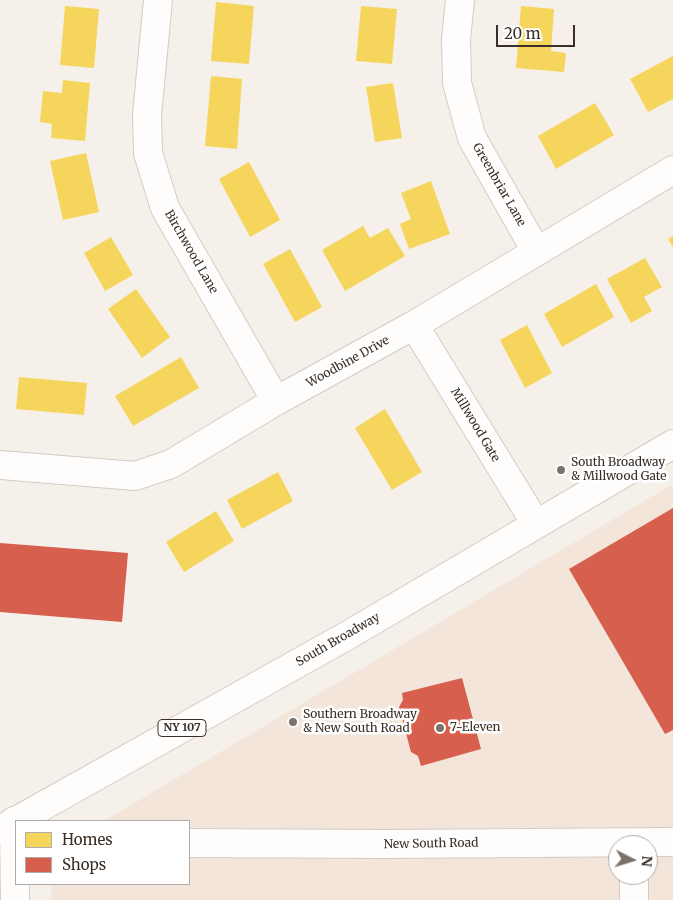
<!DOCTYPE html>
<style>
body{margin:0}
#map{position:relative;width:673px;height:900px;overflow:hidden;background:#f6f0eb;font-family:Merriweather,serif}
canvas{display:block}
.legend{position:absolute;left:15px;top:820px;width:175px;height:65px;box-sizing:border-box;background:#fff;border:1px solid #b0aba8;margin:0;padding:6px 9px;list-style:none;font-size:15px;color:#3a2e26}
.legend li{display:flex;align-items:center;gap:10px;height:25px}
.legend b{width:25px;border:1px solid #b0aba8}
.north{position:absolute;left:608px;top:835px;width:50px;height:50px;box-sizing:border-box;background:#fff;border:1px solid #b0aba8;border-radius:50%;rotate:95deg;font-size:14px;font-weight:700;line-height:20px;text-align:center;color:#3a2e26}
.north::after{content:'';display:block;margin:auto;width:18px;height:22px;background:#7c726b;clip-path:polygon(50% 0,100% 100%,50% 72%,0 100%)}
.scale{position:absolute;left:496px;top:25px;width:79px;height:22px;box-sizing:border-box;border:2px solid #3a2e26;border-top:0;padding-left:6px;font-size:15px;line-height:18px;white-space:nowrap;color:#3a2e26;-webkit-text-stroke:4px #fff;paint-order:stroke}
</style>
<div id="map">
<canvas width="673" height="900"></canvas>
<ul class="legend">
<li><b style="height:14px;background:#f6d55c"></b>Homes</li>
<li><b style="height:14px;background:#d6604d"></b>Shops</li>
</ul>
<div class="north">N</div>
<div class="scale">20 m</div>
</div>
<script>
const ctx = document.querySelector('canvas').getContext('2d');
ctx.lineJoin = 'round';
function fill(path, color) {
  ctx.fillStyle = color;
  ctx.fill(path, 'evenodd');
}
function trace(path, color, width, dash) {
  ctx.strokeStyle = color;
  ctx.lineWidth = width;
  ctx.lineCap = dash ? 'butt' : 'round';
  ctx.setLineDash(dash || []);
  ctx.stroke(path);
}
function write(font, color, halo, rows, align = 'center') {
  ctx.font = font + ' Merriweather,serif';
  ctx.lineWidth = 5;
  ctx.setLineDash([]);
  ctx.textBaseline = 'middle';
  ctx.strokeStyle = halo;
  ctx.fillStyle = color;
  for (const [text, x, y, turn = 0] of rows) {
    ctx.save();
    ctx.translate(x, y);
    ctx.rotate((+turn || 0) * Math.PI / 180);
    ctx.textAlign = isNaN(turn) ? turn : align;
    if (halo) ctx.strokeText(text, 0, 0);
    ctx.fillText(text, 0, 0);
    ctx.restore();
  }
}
fill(new Path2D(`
 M673 484V900H52L51 884H189V821H104ZM618 845H648V875H618Z`), '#f4e5da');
fill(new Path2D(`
 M216 2 254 6 249 64 211 61Z
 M65 6 99 9 94 68 60 65Z
 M361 6 397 9 392 64 356 61Z
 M521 6 554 9 551 51 566 53 564 72 516 68Z
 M673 56V99L648 112 630 79Z
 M211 76 242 79 237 149 205 146Z
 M63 80 90 83 85 141 51 138 52 124 40 122 43 91 62 93Z
 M393 83 402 138 375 142 366 87Z
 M595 103 614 135 556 169 538 136Z
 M86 153 99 212 63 220 50 161Z
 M249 162 280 220 250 237 219 179Z
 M431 181 450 234 409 249 400 224 411 219 401 193Z
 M363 226 370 238 388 228 405 256 345 291 322 250Z
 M673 236V247L668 239Z
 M111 237 133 275 105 291 84 253Z
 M290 249 322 307 295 322 263 264Z
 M645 258 662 287 644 297 652 311 631 323 607 279Z
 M596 284 614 317 562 347 544 314Z
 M136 289 170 337 142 358 108 309Z
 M527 325 552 373 525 388 500 340Z
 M181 357 199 388 133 426 115 396Z
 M19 377 87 383 84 415 16 409Z
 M385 409 422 472 392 490 355 428Z
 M278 472 293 501 242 529 227 500Z
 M216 511 234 541 184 572 166 542Z`), '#f6d55c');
fill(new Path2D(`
 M673 508V730L665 734 569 569Z
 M0 543 128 553 122 622 0 612Z
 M462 678 481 749 421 766 418 756 411 752 399 707 403 700 402 693Z`), '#d6604d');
const minor = new Path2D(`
 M158 0 147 115 148 153 165 208 276 401
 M460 0 456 39 457 83 472 138 536 251
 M414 325 536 524
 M0 465 135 476 171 464 276 401 414 325 673 170
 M14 821 15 900
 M189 843 384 844 673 842
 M634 875V900`);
const major = new Path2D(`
 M0 830 350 634 673 444`);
trace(minor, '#d4cbc5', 30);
trace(major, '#d4cbc5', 30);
trace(minor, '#fefdfc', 28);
trace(major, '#fefdfc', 28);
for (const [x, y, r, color] of [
 [561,470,5,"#7c726b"],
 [293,722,5,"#7c726b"],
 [440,728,5,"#7c726b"]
]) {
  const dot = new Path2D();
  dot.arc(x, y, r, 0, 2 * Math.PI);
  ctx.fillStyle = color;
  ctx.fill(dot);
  trace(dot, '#fff', 2);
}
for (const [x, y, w] of [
 [182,728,48]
]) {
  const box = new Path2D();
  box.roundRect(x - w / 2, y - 8.5, w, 17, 4);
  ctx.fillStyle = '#fff';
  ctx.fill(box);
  trace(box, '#3a2e26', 1);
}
write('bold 11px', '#3a2e26', null, [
 ["NY 107",182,728]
]);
write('12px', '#3a2e26', '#fff', [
 ["Greenbriar Lane",499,185,60],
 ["Birchwood Lane",191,252,60],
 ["Woodbine Drive",348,362,-29],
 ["Millwood Gate",475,425,59],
 ["South Broadway",338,640,-30],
 ["New South Road",431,844,-1]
]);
write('12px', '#3a2e26', '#fff', [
 ["South Broadway",571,463],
 ["& Millwood Gate",571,477],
 ["Southern Broadway",303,715],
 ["& New South Road",303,729],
 ["7-Eleven",450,728]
], 'left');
</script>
